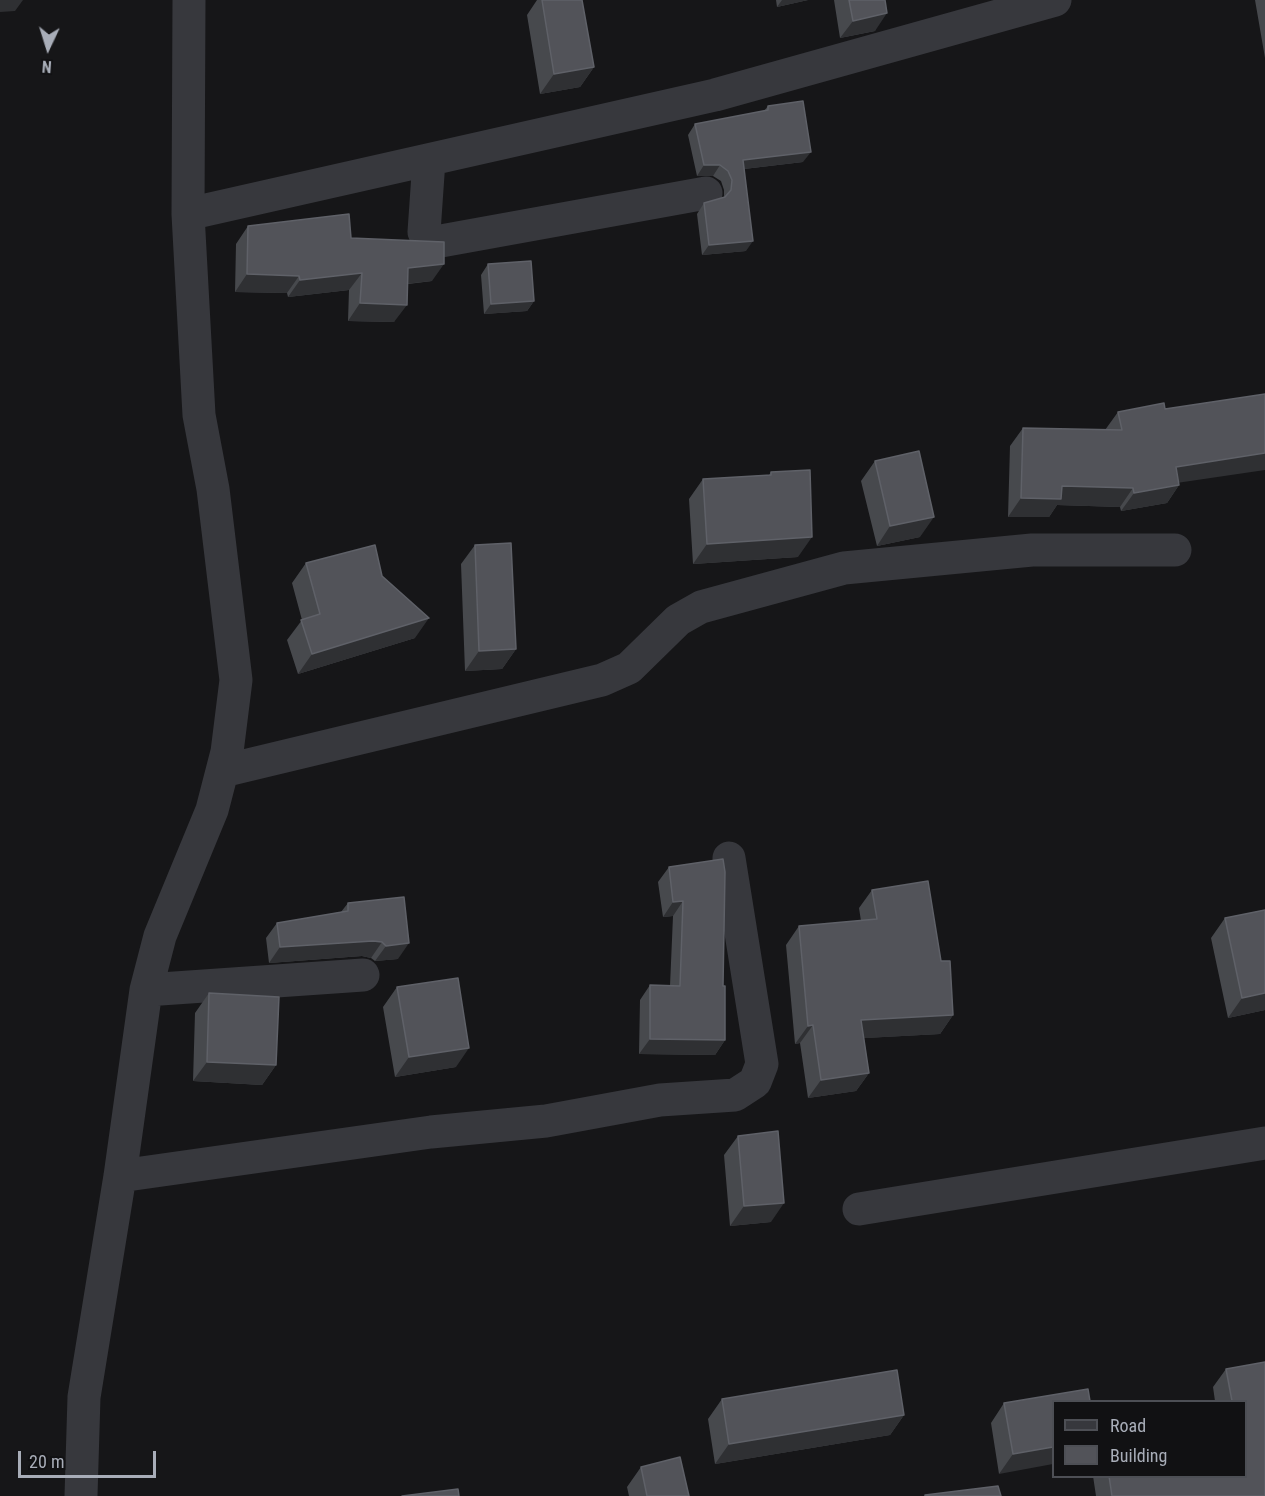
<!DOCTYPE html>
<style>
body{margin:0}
#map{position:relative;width:1265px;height:1496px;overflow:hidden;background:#161618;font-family:"Roboto Condensed",sans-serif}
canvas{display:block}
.legend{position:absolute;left:1052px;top:1400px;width:195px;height:78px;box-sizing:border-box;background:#111113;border:2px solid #4d4f55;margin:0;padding:8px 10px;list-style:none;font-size:18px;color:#a8adb8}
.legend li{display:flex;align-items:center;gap:12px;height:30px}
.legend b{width:30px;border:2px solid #4d4f55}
.north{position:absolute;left:18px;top:18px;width:60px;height:60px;-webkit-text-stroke:4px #111113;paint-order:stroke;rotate:184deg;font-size:16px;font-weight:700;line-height:24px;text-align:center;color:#a8adb8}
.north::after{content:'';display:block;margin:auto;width:21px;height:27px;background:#a8adb8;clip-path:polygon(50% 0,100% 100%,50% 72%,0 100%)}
.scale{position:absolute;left:18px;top:1451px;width:138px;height:27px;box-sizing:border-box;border:3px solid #a8adb8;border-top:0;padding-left:8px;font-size:18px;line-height:21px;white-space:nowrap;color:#a8adb8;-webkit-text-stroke:4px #111113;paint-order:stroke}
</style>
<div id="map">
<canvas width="1265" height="1496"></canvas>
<ul class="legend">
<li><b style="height:8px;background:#37383d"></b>Road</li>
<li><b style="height:16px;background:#525359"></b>Building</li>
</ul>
<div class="north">N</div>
<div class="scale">20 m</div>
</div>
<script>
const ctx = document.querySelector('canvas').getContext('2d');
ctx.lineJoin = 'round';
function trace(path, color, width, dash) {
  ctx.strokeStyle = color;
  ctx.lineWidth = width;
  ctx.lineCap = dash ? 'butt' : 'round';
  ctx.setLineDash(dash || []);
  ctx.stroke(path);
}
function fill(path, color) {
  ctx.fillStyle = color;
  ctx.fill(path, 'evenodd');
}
trace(new Path2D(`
 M429 160 424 232 430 240 441 241 706 193
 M188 214 715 95 1055 0
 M223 771 602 680 629 668 678 620 701 607 844 568 1032 550H1175
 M146 990 363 975
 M120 1176 431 1132 546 1121 660 1100 735 1095 755 1082 762 1064 729 858
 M859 1209 1265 1143
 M81 1496 84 1397 120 1176 146 990 160 936 212 810 227 752 236 680 213 489 199 415 188 214 189 0`), '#37383d', 33);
fill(new Path2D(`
 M537 0H542L594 67 580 87 540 94 527 15Z
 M776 0H808L777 7Z
 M834 0H885L875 31 840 38Z
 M1255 0H1265V58Z
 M768 106 803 162 744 169 746 251 702 255 697 214 704 203 724 198V190L721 181 713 176H697L688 135 695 124 764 111Z
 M248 226 351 238 432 281 408 284 394 322 348 321 349 290 288 297 287 293 235 292 236 244Z
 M488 264 534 301 527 311 484 314 481 275Z
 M1118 412 1179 483V485L1167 503 1121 511 1120 507 1057 505 1049 517H1008L1010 446 1023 428 1105 430Z
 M875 461 920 537 877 546 861 481Z
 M771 472 798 557 693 564 689 499 703 479 769 475Z
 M475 545 516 649 502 669 465 671 461 564Z
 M306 563 382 576 415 638 298 674 287 640 302 620 292 583Z
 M669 867 723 986 725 1040 715 1055 639 1054 640 1000 650 985 670 986 673 916 663 917 658 882Z
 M872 890 941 961 953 1015 940 1034 864 1038 869 1073 856 1091 808 1098 800 1043 795 1044 786 945 799 926 861 921 859 908Z
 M348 903 398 959 375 961 371 958 362 956 269 963 266 938 277 923 341 912Z
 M1265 910V1010L1228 1018 1211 938 1225 918Z
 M397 987 456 1067 395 1077 383 1007Z
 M209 993 276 1065 262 1085 193 1081 195 1013Z
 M738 1136 771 1222 730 1226 724 1155Z
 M1265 1362V1496H1096L1093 1476H1245V1401H1215L1213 1387 1226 1369Z
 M722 1399 904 1415 890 1435 715 1464 708 1419Z
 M1090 1401 999 1474 991 1423 1004 1403Z
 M641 1467 689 1496H629L627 1487Z`), '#47494d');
fill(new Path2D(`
 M0 0H23L15 11 0 12Z
 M782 0H808L777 7Z
 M887 13 875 31 840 38 853 21Z
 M594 67 580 87 540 94 554 74Z
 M811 152 803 162 735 170 743 160Z
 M704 165H720L713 176H697Z
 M753 241 746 251 702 255 709 245Z
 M444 264 432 281 396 285 408 268Z
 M362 273 349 290 288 297 300 280Z
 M247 274 299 276 287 293 235 292Z
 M534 301 527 311 484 314 491 304Z
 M360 303 407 305 394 322 348 321Z
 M1265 453V470L1163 485 1176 467Z
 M1179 485 1167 503 1121 511 1134 493Z
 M1062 486 1133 488 1120 507 1057 505 1049 517H1008L1021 498Z
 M934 517 920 537 877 546 890 526Z
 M812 537 798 557 693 564 707 544Z
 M429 618 415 638 298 674 312 654Z
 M516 649 502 669 465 671 479 651Z
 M683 901 673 916 663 917 673 902Z
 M373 941 382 942 371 958 362 956 269 963 280 947Z
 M409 943 398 959 375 961 386 946Z
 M1265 993V1010L1228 1018 1242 998Z
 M953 1015 940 1034 848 1039 861 1020Z
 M813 1025 800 1043 795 1044 808 1026Z
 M650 1039 725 1040 715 1055 639 1054Z
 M469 1048 456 1067 395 1077 409 1057Z
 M207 1062 276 1065 262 1085 193 1081Z
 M869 1073 856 1091 808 1098 821 1080Z
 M784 1203 771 1222 730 1226 744 1206Z
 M904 1415 890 1435 715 1464 729 1444Z
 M1053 1447V1464L999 1474 1013 1454Z`), '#2f3033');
const building = new Path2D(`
 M542 0H582L594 67 554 74Z
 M849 0H885L887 13 853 21Z
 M803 101 811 152 743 160 753 241 709 245 704 203 725 197 731 190 732 180 728 171 720 165H704L695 124 768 110V106Z
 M349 214 351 238 444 242V264L408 268 407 305 360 303 362 273 300 280 299 276 247 274 248 226Z
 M531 261 534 301 491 304 488 264Z
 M1265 394V453L1176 467 1179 485 1134 493 1133 488 1062 486 1061 499 1021 498 1023 428 1122 430 1118 412 1164 403 1165 409Z
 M919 451 934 517 890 526 875 461Z
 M810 470 812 537 707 544 703 479 771 475V472Z
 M511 543 516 649 479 651 475 545Z
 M375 545 382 576 429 618 312 654 301 620 320 614 306 563Z
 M723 859 725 872 723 986H725V1040L650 1039V985L680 986 683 901 673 902 669 867Z
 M928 881 941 961H950L953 1015 861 1020 869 1073 821 1080 813 1025 808 1026 799 926 877 919 872 890Z
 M404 897 409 943 386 946 382 942 373 941 280 947 277 923 348 911V903Z
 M1265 910V993L1242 998 1225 918Z
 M458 978 469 1048 409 1057 397 987Z
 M209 993 279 997 276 1065 207 1062Z
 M778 1131 784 1203 744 1206 738 1136Z
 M1265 1362V1496H1112L1109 1476H1245V1401H1232L1226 1369Z
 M897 1370 904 1415 729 1444 722 1399Z
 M1088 1389 1090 1401H1053V1447L1013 1454 1004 1403Z
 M680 1457 689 1496H647L641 1467Z
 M998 1486 1001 1496H925V1495Z
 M458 1489 459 1496H402Z`);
fill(building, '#525359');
trace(building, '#5f6168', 1.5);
</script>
